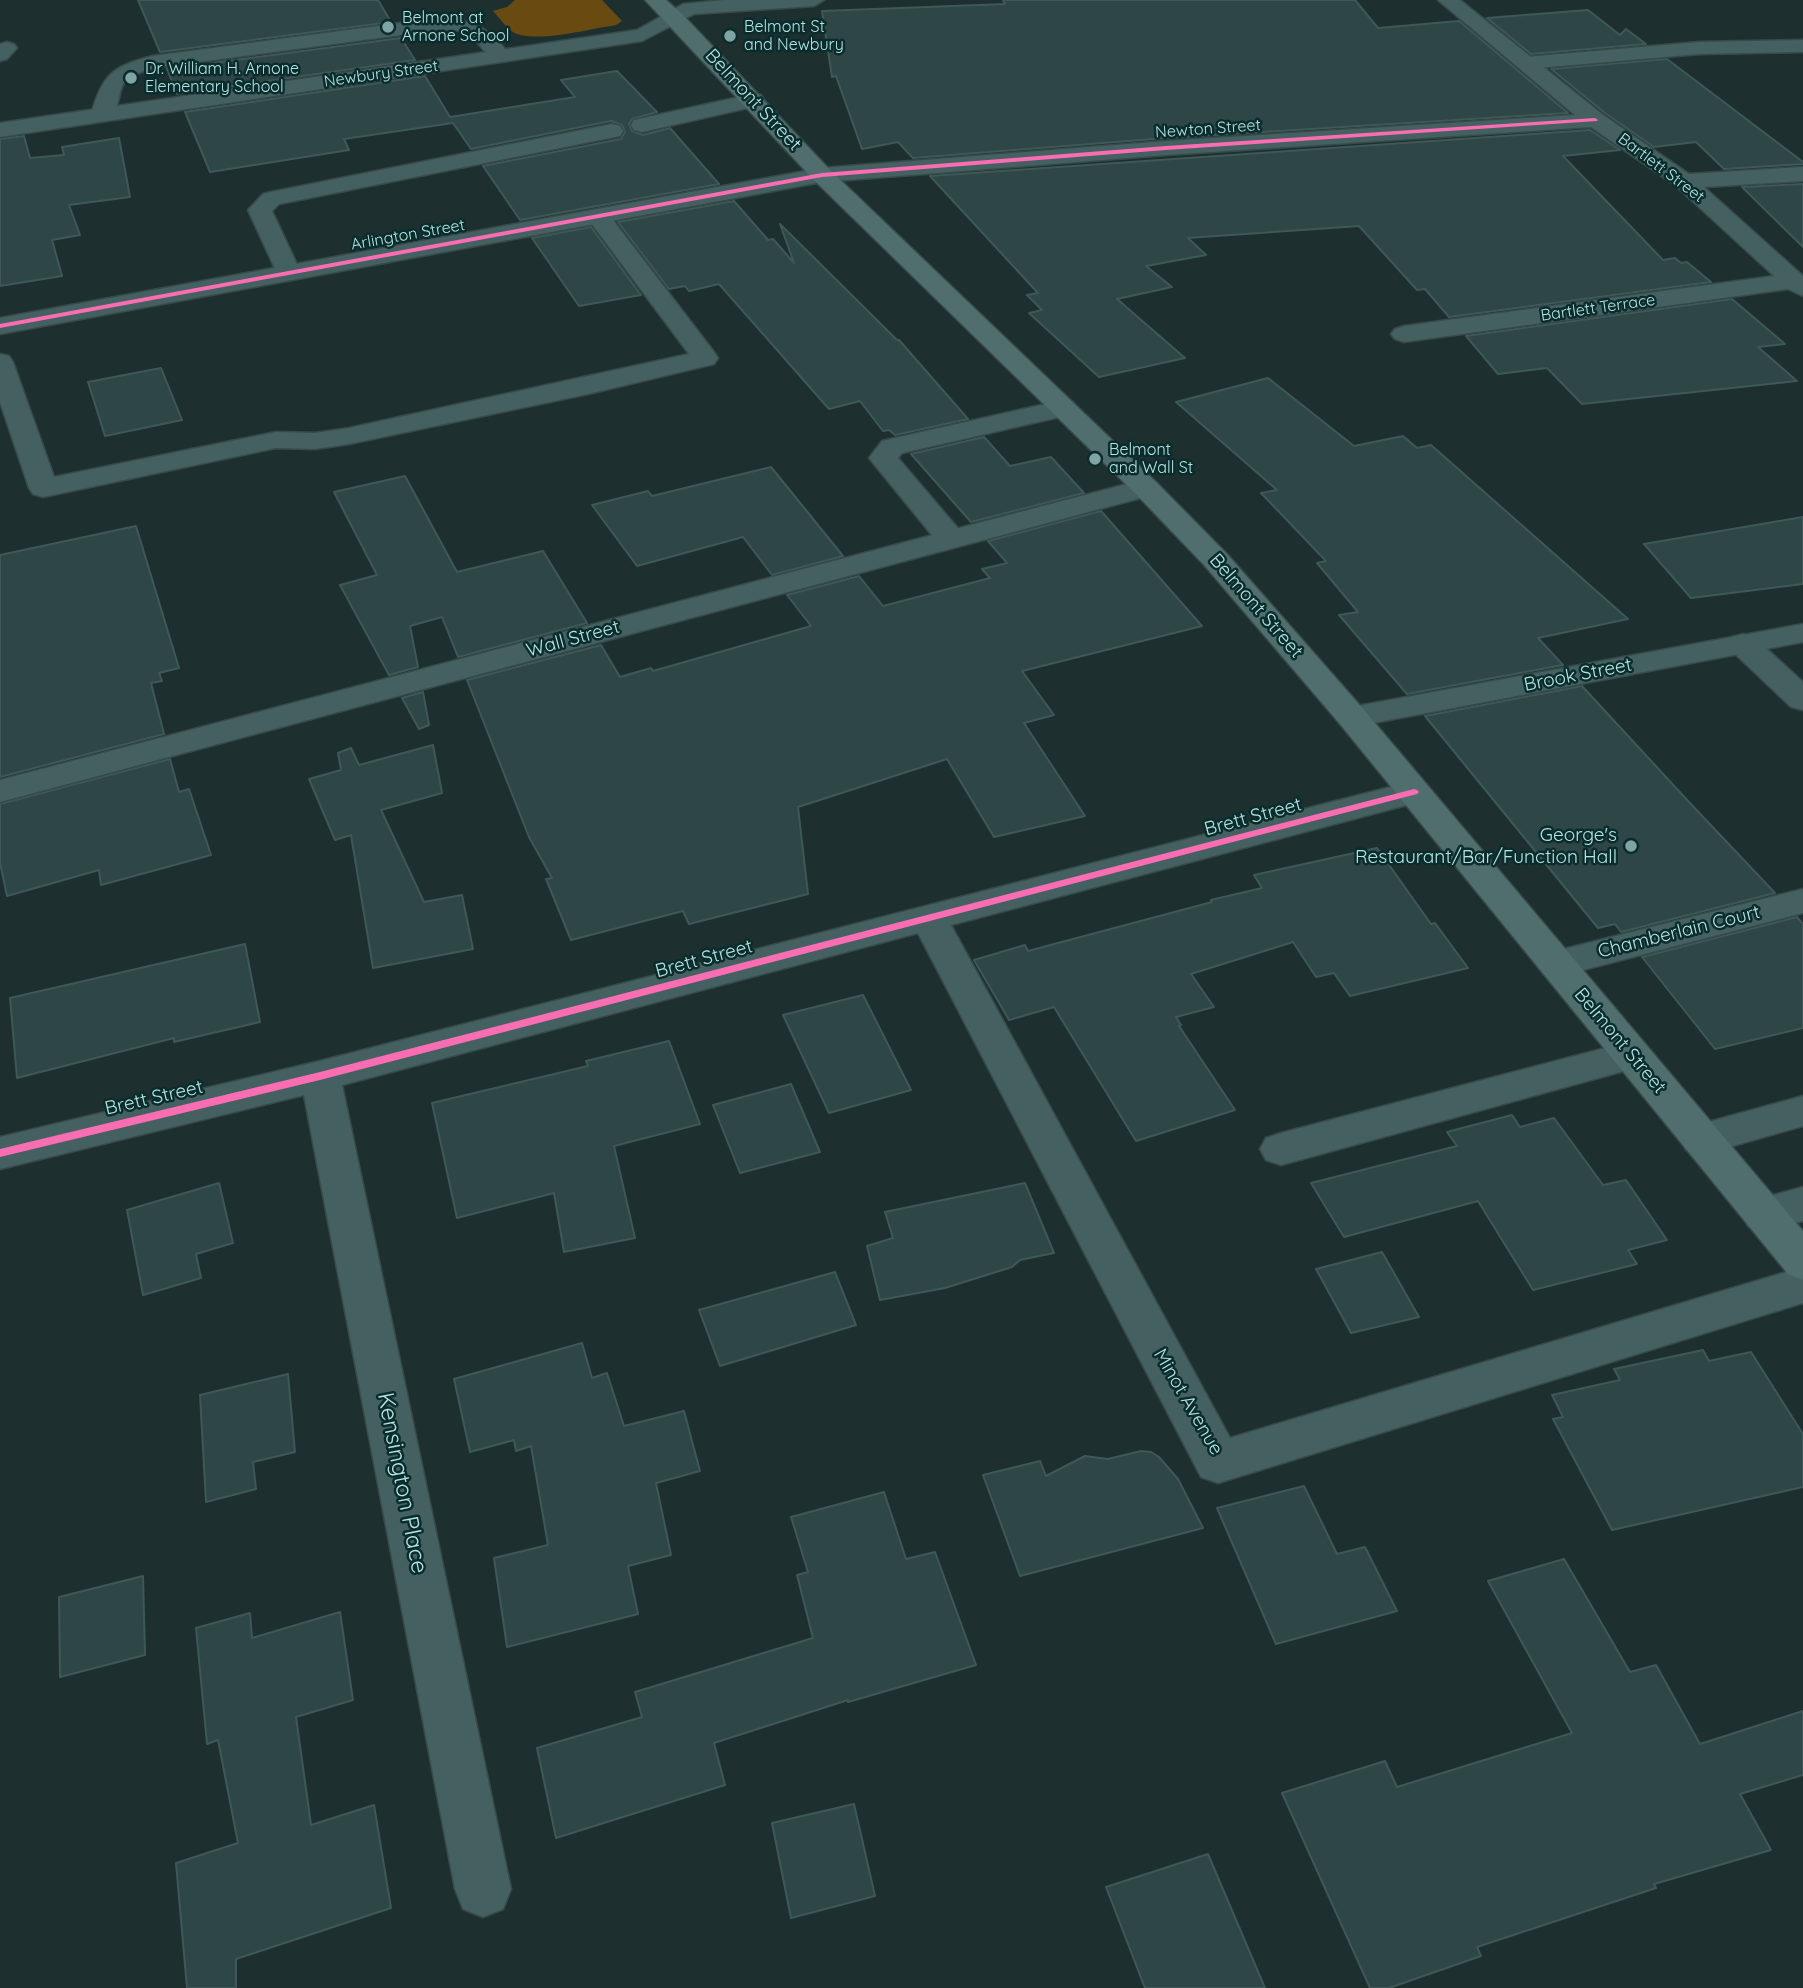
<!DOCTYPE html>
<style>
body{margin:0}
canvas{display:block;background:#1d2f2f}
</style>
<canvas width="1803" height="1988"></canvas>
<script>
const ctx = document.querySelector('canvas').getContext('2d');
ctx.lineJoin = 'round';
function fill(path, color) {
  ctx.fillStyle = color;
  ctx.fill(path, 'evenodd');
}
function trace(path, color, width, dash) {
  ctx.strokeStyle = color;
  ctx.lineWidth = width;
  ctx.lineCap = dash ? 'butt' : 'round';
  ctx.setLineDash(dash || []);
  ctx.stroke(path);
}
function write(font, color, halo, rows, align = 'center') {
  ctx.font = font + ' Quicksand,sans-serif';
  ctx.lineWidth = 5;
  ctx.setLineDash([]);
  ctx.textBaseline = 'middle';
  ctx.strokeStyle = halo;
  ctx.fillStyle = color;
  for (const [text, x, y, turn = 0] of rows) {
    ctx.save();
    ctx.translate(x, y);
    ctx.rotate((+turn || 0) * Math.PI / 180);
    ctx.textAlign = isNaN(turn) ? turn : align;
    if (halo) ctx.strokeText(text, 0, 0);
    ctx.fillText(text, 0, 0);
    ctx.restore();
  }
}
fill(new Path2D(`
 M515 0H602L622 21 616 25C589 29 542 42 517 34 508 31 500 18 493 11L507 7Z`), '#694b11');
const building = new Path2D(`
 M138 0H378L391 22 160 52Z
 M1003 0H1355L1378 28 1459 21 1568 113 1166 138 913 158 898 142 862 149 836 76 832 77 822 11 1005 4Z
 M1588 10 1620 35 1626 29 1646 44 1531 54 1487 18Z
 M401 38 415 60 177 94 167 69Z
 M1667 59 1803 162V164L1724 169 1696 142 1654 147 1605 113 1551 69Z
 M617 71 657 112 632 119 629 124 632 131 643 135 670 128 719 184 520 220 483 166 621 139 625 132 622 125 611 121 471 149 453 123 344 139 349 150 210 172 185 112 425 76 450 117 575 97 561 80Z
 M1590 130 1620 150 1563 156 1663 260 1675 258 1681 263 1687 262 1711 282 1449 317 1425 289 1417 290 1359 226 1188 238 1206 255 1146 266 1172 287 1117 299 1185 358 1099 377 1029 313 1042 310 1027 295 1038 293 930 176Z
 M24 136 30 158 64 155 62 147 119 138 130 197 69 205 80 235 52 240 62 276 0 286V139Z
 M1803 184V247L1742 187Z
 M734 201 768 240 773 239 794 263 780 224 897 340H899L968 419 895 435 889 430 883 431 860 401 829 409 719 284 689 291 685 286 669 289 618 222Z
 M591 227 641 295 579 306 532 238Z
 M1732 299 1785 344 1758 347 1797 381 1582 404 1547 368 1498 374 1466 336Z
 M161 368 182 420 105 436 88 382Z
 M1268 378 1354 446 1403 436 1417 448 1431 445 1628 619 1538 638 1563 665 1407 694 1339 615 1358 612 1317 563 1326 561 1261 493 1277 490 1176 402Z
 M984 437 1010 466 1051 457 1084 493 971 522 911 454Z
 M771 467 843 556 772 575 743 537 637 566 592 505 648 491 652 496Z
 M405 476 457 572 543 551 587 623 458 657 442 617 410 626 418 667 389 675 340 585 377 575 334 492Z
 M1101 511 1202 626 1022 671 1054 715 1024 723 1085 816 994 837 947 759 798 807 808 894 689 924 683 911 571 940 546 879 552 878 529 837 467 680 601 645 620 677 651 668 653 671 811 626 787 595 859 576 883 606 990 578 982 569 1007 563 988 541Z
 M1803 517V584L1691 598 1644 544Z
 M136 526 179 668 159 673 162 681 151 683 164 734 0 777V555Z
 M1582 686 1688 801 1775 893 1621 932 1615 924 1598 928 1425 716Z
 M423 692 429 725 419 729 402 698Z
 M433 745 442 793 381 810 424 902 462 895 473 949 373 968 351 835 335 840 309 779 341 770 338 753 351 748 359 765Z
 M170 759 179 792 189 789 211 855 101 885 99 870 7 896 0 863V804Z
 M1377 848 1431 924 1435 923 1468 968 1350 996 1334 973 1316 977 1293 942 1191 974 1214 1007 1176 1017 1181 1025 1179 1026 1235 1110 1136 1141 1054 1007 1009 1020 974 960 1025 945 1028 951 1212 902 1211 900 1262 888 1254 875Z
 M1797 917 1803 924V1028L1715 1049 1642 957Z
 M245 944 260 1022 174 1042V1038L17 1078 10 998Z
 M863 995 911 1090 829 1113 783 1015Z
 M669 1041 700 1124 614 1146 635 1238 564 1252 554 1193 457 1218 432 1103 588 1066 586 1061Z
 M791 1084 820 1152 740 1173 713 1105Z
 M1512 1115 1520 1127 1554 1118 1603 1185 1626 1180 1667 1240 1628 1250 1637 1264 1533 1290 1478 1201 1344 1237 1311 1183 1457 1146 1447 1132Z
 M219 1183 233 1243 196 1254 201 1278 143 1295 127 1210Z
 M1025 1183 1054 1253 1020 1260 1012 1267 945 1288 880 1300 867 1246 893 1238 885 1212Z
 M1382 1252 1419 1317 1351 1333 1316 1269Z
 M835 1272 856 1325 720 1366 699 1310Z
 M582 1343 592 1378 607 1373 624 1426 684 1411 700 1471 656 1483 671 1555 628 1566 638 1614 507 1647 494 1558 548 1545 531 1446 516 1451 514 1440 470 1452 454 1379Z
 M1703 1350 1709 1361 1751 1352 1803 1434V1487L1612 1530 1553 1419 1563 1417 1552 1395 1620 1380 1614 1369Z
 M288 1374 295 1452 253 1462 256 1489 206 1502 200 1395Z
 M1141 1451 1151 1452 1159 1457 1178 1479 1203 1528 1020 1576 983 1475 1040 1461 1046 1476 1085 1456 1108 1459Z
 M1304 1486 1337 1554 1365 1547 1397 1611 1276 1644 1217 1508Z
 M884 1492 906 1559 935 1552 976 1665 848 1702V1700L714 1743 725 1785 556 1838 537 1748 642 1717 635 1692 813 1638 797 1575 808 1572 791 1517Z
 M1564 1559 1630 1672 1656 1665 1700 1744 1803 1711V1775L1740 1794 1771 1850 1654 1884 1656 1888 1477 1947 1481 1956 1389 1988H1370L1282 1793 1385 1761 1397 1787 1572 1733 1488 1581Z
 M143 1576 145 1655 60 1677 59 1597Z
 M340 1612 353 1700 296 1717 311 1825 374 1805 391 1908 236 1959V1988H187L176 1863 238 1843 218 1740 207 1744 196 1628 250 1613 252 1638Z
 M854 1804 875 1896 791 1918 772 1823Z
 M1208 1854 1265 1988H1145L1106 1887Z`);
fill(building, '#2e4645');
trace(building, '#3e5858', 2);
const lane = new Path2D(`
 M438 18C472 19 491 28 510 56L507 60C487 65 482 42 467 33 458 29 447 30 438 30L154 68C107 81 129 91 110 120H94L91 115C102 74 113 66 153 56Z
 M1803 40V52L1699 54 1526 69 1519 67 1516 63 1519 59 1526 57 1699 42Z
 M7 42 14 44 17 48 7 59 0 61V44Z
 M753 94 761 95 764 100 761 105 642 132 634 130 631 125 634 120Z
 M612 124 620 126 623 131 620 136 279 204 272 211 301 273 298 278 289 280 280 278 277 273 248 210 263 194 271 192Z
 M598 209 606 211 714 352 718 358 714 364 588 394 349 444 315 449 276 448 43 497 33 494 29 488 0 402V354L9 356 13 362 54 477 276 432 315 433 349 428 689 354 586 216 590 211Z
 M1063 400 1073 402 1077 408 1073 414 902 453 898 458 962 533 966 539 962 545 951 548 940 545 869 458 882 441Z
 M1743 634 1754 637 1803 682V710L1791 707 1732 651 1727 644 1732 637Z
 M1632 1041 1646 1045 1652 1055 1646 1065 1281 1165 1266 1160 1260 1149 1266 1138 1281 1133Z
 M1803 1096V1126L1701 1155 1686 1150 1680 1139 1686 1128Z`);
const street = new Path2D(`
 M724 0H824L814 6 694 14 642 41 0 137V123L637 30 683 4Z
 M1438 0H1460L1603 115 1689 174 1803 167V181L1704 187 1803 276V296L1788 289 1404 342 1395 339 1391 334 1395 329 1404 326 1774 276 1676 186 1591 127 1166 155 822 182 0 334V318L822 168 1166 141 1575 115Z
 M1146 479 1156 482 1160 488 1156 494 0 802V780Z
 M1803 624V642L1352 727 1340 724 1335 717 1340 710 1352 707Z
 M1414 781 1426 784 1431 792 1426 800 951 925 1230 1438 1803 1267V1303L1218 1483 1201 1477 918 933 342 1085 511 1889 503 1909 483 1917 463 1909 455 1889 304 1095 0 1169V1137L320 1061Z
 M1803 889V913L1556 977 1543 973 1537 964 1543 955 1556 951Z
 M1803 1187V1221L1763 1231 1748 1226 1742 1214 1748 1202Z`);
const secondary = new Path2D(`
 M645 0H666L682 14 830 170 1156 482 1227 554 1364 710 1803 1231V1280L1788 1274 1340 724 1205 566 1136 494 814 180Z`);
trace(lane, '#374a4a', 3);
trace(street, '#374a4a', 3);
trace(secondary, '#374a4a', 3);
fill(lane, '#456060');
fill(street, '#456060');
fill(secondary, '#506e6d');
fill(new Path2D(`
 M1595 118 1598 120 1597 121 1166 150 822 177 0 328V324L822 173 1166 146Z
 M1414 789 1417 790 1419 792 1417 794 320 1080 0 1157V1149L320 1072Z`), '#f96db3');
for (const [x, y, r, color] of [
 [388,27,7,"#80a4a3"],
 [730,36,7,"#80a4a3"],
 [131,78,7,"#80a4a3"],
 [1095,459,7,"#80a4a3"],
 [1631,846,7,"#80a4a3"]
]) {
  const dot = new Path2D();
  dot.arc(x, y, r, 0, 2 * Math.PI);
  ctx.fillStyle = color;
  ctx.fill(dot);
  trace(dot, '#0a2c2c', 2.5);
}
write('16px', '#b6e3e2', '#0a2c2c', [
 ["Belmont at",402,18],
 ["Arnone School",402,36],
 ["Belmont St",744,27],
 ["and Newbury",744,45],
 ["Dr. William H. Arnone",145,69],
 ["Elementary School",145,87],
 ["Belmont",1109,450],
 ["and Wall St",1109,468]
], 'left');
write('16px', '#b6e3e2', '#0a2c2c', [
 ["Newbury Street",381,74,-8],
 ["Newton Street",1208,129,-4],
 ["Bartlett Street",1661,168,37],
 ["Arlington Street",408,235,-10],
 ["Bartlett Terrace",1598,308,-8]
]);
write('19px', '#b6e3e2', '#0a2c2c', [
 ["Belmont Street",753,100,47],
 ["Belmont Street",1256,606,49],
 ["Wall Street",573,639,-15],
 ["Brook Street",1578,675,-11],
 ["Brett Street",1253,817,-15],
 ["Chamberlain Court",1679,932,-14],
 ["Brett Street",704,959,-15],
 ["Belmont Street",1620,1041,50],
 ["Brett Street",154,1098,-13],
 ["Minot Avenue",1188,1402,60]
]);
write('19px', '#b6e3e2', '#0a2c2c', [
 ["George's",1617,835],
 ["Restaurant/Bar/Function Hall",1617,857]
], 'right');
write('23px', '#b6e3e2', '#0a2c2c', [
 ["Kensington Place",402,1483,79]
]);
</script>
